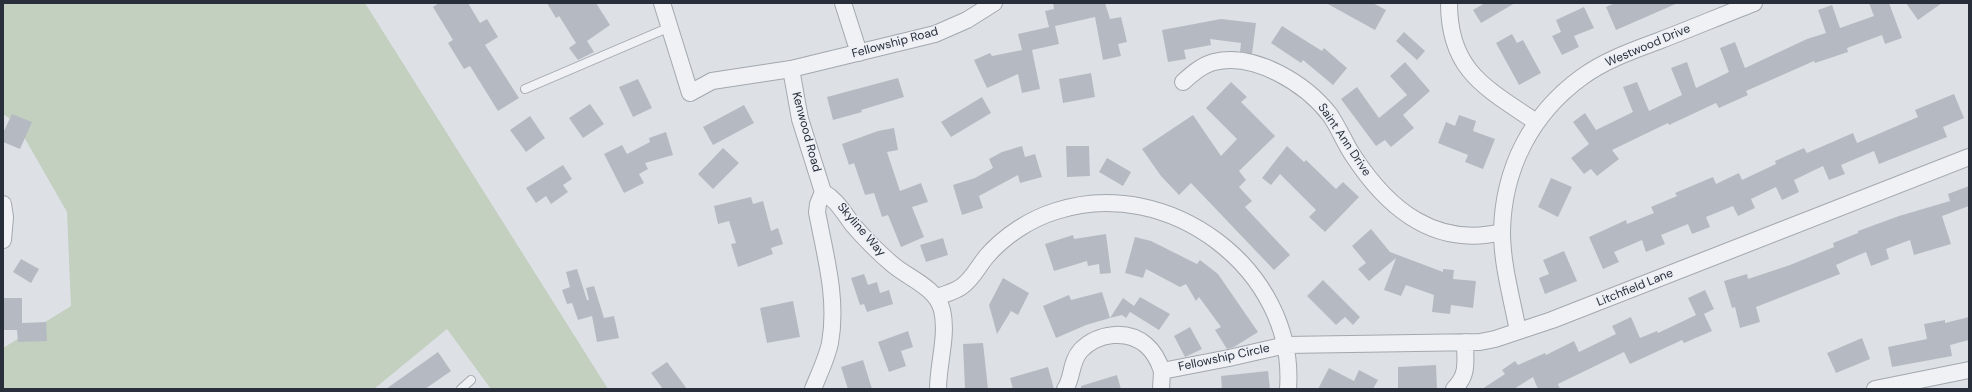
<!DOCTYPE html>
<style>
body{margin:0}
#map{position:relative;width:1972px;height:392px;overflow:hidden;background:#dde1e6;font-family:"DM Sans",sans-serif}
canvas{display:block}
.frame{position:absolute;inset:0;border:4px solid #282f3b;pointer-events:none}
</style>
<div id="map">
<canvas width="1972" height="392"></canvas>
<div class="frame"></div>
</div>
<script>
const ctx = document.querySelector('canvas').getContext('2d');
ctx.lineJoin = 'round';
function fill(path, color) {
  ctx.fillStyle = color;
  ctx.fill(path, 'evenodd');
}
function trace(path, color, width, dash) {
  ctx.strokeStyle = color;
  ctx.lineWidth = width;
  ctx.lineCap = dash ? 'butt' : 'round';
  ctx.setLineDash(dash || []);
  ctx.stroke(path);
}
function write(font, color, halo, rows, align = 'center') {
  ctx.font = font + ' "DM Sans",sans-serif';
  ctx.lineWidth = 3;
  ctx.setLineDash([]);
  ctx.textBaseline = 'middle';
  ctx.strokeStyle = halo;
  ctx.fillStyle = color;
  for (const [text, x, y, turn = 0] of rows) {
    ctx.save();
    ctx.translate(x, y);
    ctx.rotate((+turn || 0) * Math.PI / 180);
    ctx.textAlign = isNaN(turn) ? turn : align;
    if (halo) ctx.strokeText(text, 0, 0);
    ctx.fillText(text, 0, 0);
    ctx.restore();
  }
}
fill(new Path2D(`
 M3 3H365L608 389H491L447 329 374 389H3V348L71 306 67 212 16 123 3 114Z`), '#c3cfbf');
fill(new Path2D(`
 M439 3H468L480 23 487 19 498 37 485 45 519 98 498 111 470 66 464 69 448 43 453 40 433 7Z
 M547 3H596L610 25 587 41 594 52 578 60 569 48 576 43 559 16 556 18Z
 M1053 3H1105L1110 19 1121 17 1127 42 1118 44 1121 56 1103 60 1095 17 1055 26 1059 44 1032 50 1040 89 1022 93 1018 74 987 88 974 60 990 53 992 56 1022 50 1018 34 1049 27 1045 11 1054 9Z
 M1326 3H1373L1386 10 1375 30Z
 M1485 3H1515L1481 23 1473 10Z
 M1615 3H1678L1616 30 1606 7Z
 M1869 3H1889L1902 38 1885 44 1882 35 1847 48 1848 52 1815 63 1814 61 1746 91 1748 95 1719 108 1716 103 1669 125 1668 123 1612 150 1619 159 1597 176 1591 169 1584 174 1571 158 1589 144 1573 122 1585 113 1596 130 1633 112 1623 87 1637 82 1649 111 1682 95 1671 68 1687 62 1696 88 1729 72 1720 48 1735 42 1745 68 1807 39 1826 33 1818 10 1832 5 1840 28 1874 16Z
 M1906 3H1942L1918 20Z
 M1584 7 1594 28 1574 36 1579 47 1562 55 1552 36 1561 32 1556 20Z
 M1221 19 1256 23 1252 54 1240 52 1241 43 1210 39 1211 45 1184 50 1186 59 1168 62 1162 30Z
 M1282 26 1322 51 1324 48 1347 68 1333 85 1303 60 1301 63 1271 43Z
 M1404 32 1425 51 1417 60 1396 41Z
 M1512 34 1517 43 1523 40 1541 73 1519 85 1496 43Z
 M1405 62 1430 91 1403 115 1414 128 1391 147 1385 140 1376 146 1341 99 1357 87 1379 118 1407 95 1390 76Z
 M1091 73 1095 97 1063 103 1059 79Z
 M898 78 904 97 861 110 862 112 833 120 827 97Z
 M638 79 652 108 633 117 619 87Z
 M1231 82 1247 97 1241 102 1275 136 1239 171 1246 180 1239 187 1252 201 1245 207 1290 255 1274 270 1191 183 1179 195 1161 176 1142 149 1193 115 1221 156 1237 139 1206 108Z
 M1954 94 1964 118 1943 127 1947 137 1879 164 1874 151 1841 165 1845 174 1829 180 1823 166 1794 180 1799 192 1782 200 1776 187 1751 199 1755 208 1738 216 1733 206 1706 217 1710 227 1692 234 1688 224 1661 235 1665 244 1646 252 1642 240 1614 252 1619 262 1603 269 1589 237 1626 220 1627 224 1654 213 1651 207 1677 196 1675 193 1713 177 1716 184 1739 173 1742 180 1776 164 1775 161 1804 148 1807 153 1853 133 1857 143 1918 117 1915 110Z
 M982 97 991 113 951 137 941 122Z
 M590 104 604 124 583 138 569 118Z
 M744 105 754 123 713 145 703 127Z
 M12 114 32 122 20 149 3 142V133Z
 M1459 115 1476 121 1473 131 1495 139 1483 169 1465 162 1468 155 1438 143 1446 122 1455 126Z
 M530 116 545 138 526 152 510 130Z
 M894 128 898 150 887 152 900 191 921 183 928 202 912 207 924 237 901 247 888 215 882 217 874 193 865 195 854 163 849 165 842 144 878 131Z
 M666 132 673 155 645 163 648 169 639 174 644 183 624 193 604 154 622 145 627 154 650 142 649 138Z
 M1022 146 1025 157 1035 154 1042 177 1020 183 1018 175 979 196 983 208 962 215 953 185 975 178 993 168 989 159 1002 152Z
 M1066 146H1089L1090 176 1067 177Z
 M1287 146 1304 162 1306 160 1336 189 1343 182 1359 197 1325 232 1309 217 1316 210 1280 174 1271 185 1262 178Z
 M723 148 739 163 713 189 698 174Z
 M1107 158 1131 172 1123 186 1099 172Z
 M563 165 572 179 563 185 568 192 551 204 546 196 536 203 526 188Z
 M1551 178 1572 187 1558 217 1538 207Z
 M1969 186V206L1942 216 1951 244 1914 255 1910 240 1886 249 1889 259 1871 266 1866 252 1847 260 1836 265 1840 274 1756 307 1760 322 1740 328 1735 307 1732 308 1724 281 1747 274 1748 279 1790 265 1834 247 1833 243 1858 233V231L1899 216 1950 201 1948 194Z
 M751 197 753 204 763 201 771 231 778 228 783 244 771 248 773 254 738 267 731 244 736 243 729 221 718 224 714 206Z
 M1371 229 1390 252 1443 272V269L1454 270 1453 279 1476 281 1473 308 1451 305 1450 314 1432 312 1434 295 1406 285 1401 296 1384 290 1396 258 1369 281 1358 269 1366 263 1352 246Z
 M1106 234 1111 273 1100 274 1099 264 1088 266 1087 261 1054 271 1045 244 1073 235 1074 239Z
 M1135 237 1151 241 1197 264 1200 260 1218 274 1258 332 1234 347 1227 349 1215 330 1221 327 1199 297 1196 301 1186 284 1180 287 1146 269 1143 278 1125 273Z
 M943 238 948 255 926 262 920 245Z
 M1564 251 1577 281 1545 294 1539 278 1549 274 1543 260Z
 M21 259 39 269 31 283 13 272Z
 M577 269 587 300H589L586 288 594 286 604 318 614 316 619 338 597 342 592 316 578 320 572 303 567 304 562 290 570 287 566 272Z
 M864 274 868 285 877 282 880 293 889 290 893 304 867 312 864 304 860 305 851 278Z
 M1003 278 1029 293 1018 315 1011 311 997 334 989 305Z
 M1323 280 1360 317 1353 325 1345 317 1336 325 1307 296Z
 M1705 290 1714 309 1704 314 1712 331 1684 343 1682 340 1630 364 1624 352 1558 384 1560 389H1538L1533 377 1514 389H1482L1505 374 1502 370 1515 361 1518 365 1545 353 1546 355 1574 341 1579 352 1616 334 1612 326 1631 317 1640 338 1657 331 1658 333 1696 315 1688 298Z
 M1102 292 1110 318 1086 325 1056 338 1043 306 1069 295 1071 300Z
 M1140 297 1170 314 1159 330 1130 312 1126 318 1122 315 1110 318 1123 298 1134 306Z
 M3 298H22V323L46 322 47 341 18 342 17 330H3Z
 M793 301 800 337 767 343 760 308Z
 M1969 317V340L1950 345 1952 356 1892 367 1888 347 1927 339 1924 324 1945 320V323Z
 M1190 327 1202 349 1185 357 1174 336Z
 M908 331 913 347 901 351 906 366 889 372 878 342Z
 M1862 338 1870 359 1836 373 1827 353Z
 M983 343 988 389H965L963 344Z
 M438 352 451 371 425 389H386Z
 M863 360 872 389H848L841 367Z
 M667 362 687 389H663L651 373Z
 M1436 365 1437 389 1398 388V367Z
 M1048 367 1054 389H1013L1010 378Z
 M1329 368 1354 381 1359 370 1378 380 1373 389H1318Z
 M1268 371 1270 389H1222L1221 376Z
 M1117 375 1121 389H1081V386Z`), '#b5bac2');
const lane = new Path2D(`
 M525 89 670 27
 M461 389 471 380`);
const street = new Path2D(`
 M662 3 690 93 712 81 791 69 935 34 967 20 994 3
 M843 3 859 53
 M1449 3C1449 71 1486 88 1536 122
 M791 69 800 119 823 192 818 204 817 212C825 255 838 299 830 343 827 358 819 374 813 389
 M1183 82C1192 74 1202 65 1214 62 1255 52 1306 84 1330 115 1339 128 1345 144 1354 157 1389 210 1436 248 1502 232
 M823 192C837 200 843 212 853 225 865 239 878 252 892 264 908 278 936 287 942 310 948 335 938 364 938 389
 M3 204 5 217 3 240
 M936 298C944 294 954 292 961 287 972 280 978 267 986 257 1004 236 1030 219 1056 211 1168 174 1297 270 1288 389
 M1518 331C1512 299 1502 265 1502 232 1503 169 1531 114 1582 77 1605 60 1634 50 1661 40 1692 28 1723 15 1754 3
 M1065 389C1073 378 1070 362 1081 350 1098 333 1127 329 1146 345 1153 351 1159 362 1162 371
 M1161 389 1162 371 1229 358 1286 345 1480 342 1495 339 1552 320 1969 157
 M1454 389C1469 374 1465 362 1465 342
 M1875 389 1969 370`);
trace(lane, '#a3a8af', 10);
trace(street, '#a3a8af', 18);
trace(lane, '#f0f1f5', 8);
trace(street, '#f0f1f5', 16);
write('12px', '#282f3b', '#eceff4', [
 ["Fellowship Road",895,43,-15],
 ["Westwood Drive",1648,46,-23],
 ["Kenwood Road",806,132,75],
 ["Saint Ann Drive",1344,140,56],
 ["Skyline Way",861,230,49],
 ["Litchfield Lane",1635,288,-22],
 ["Fellowship Circle",1224,358,-12]
]);
</script>
